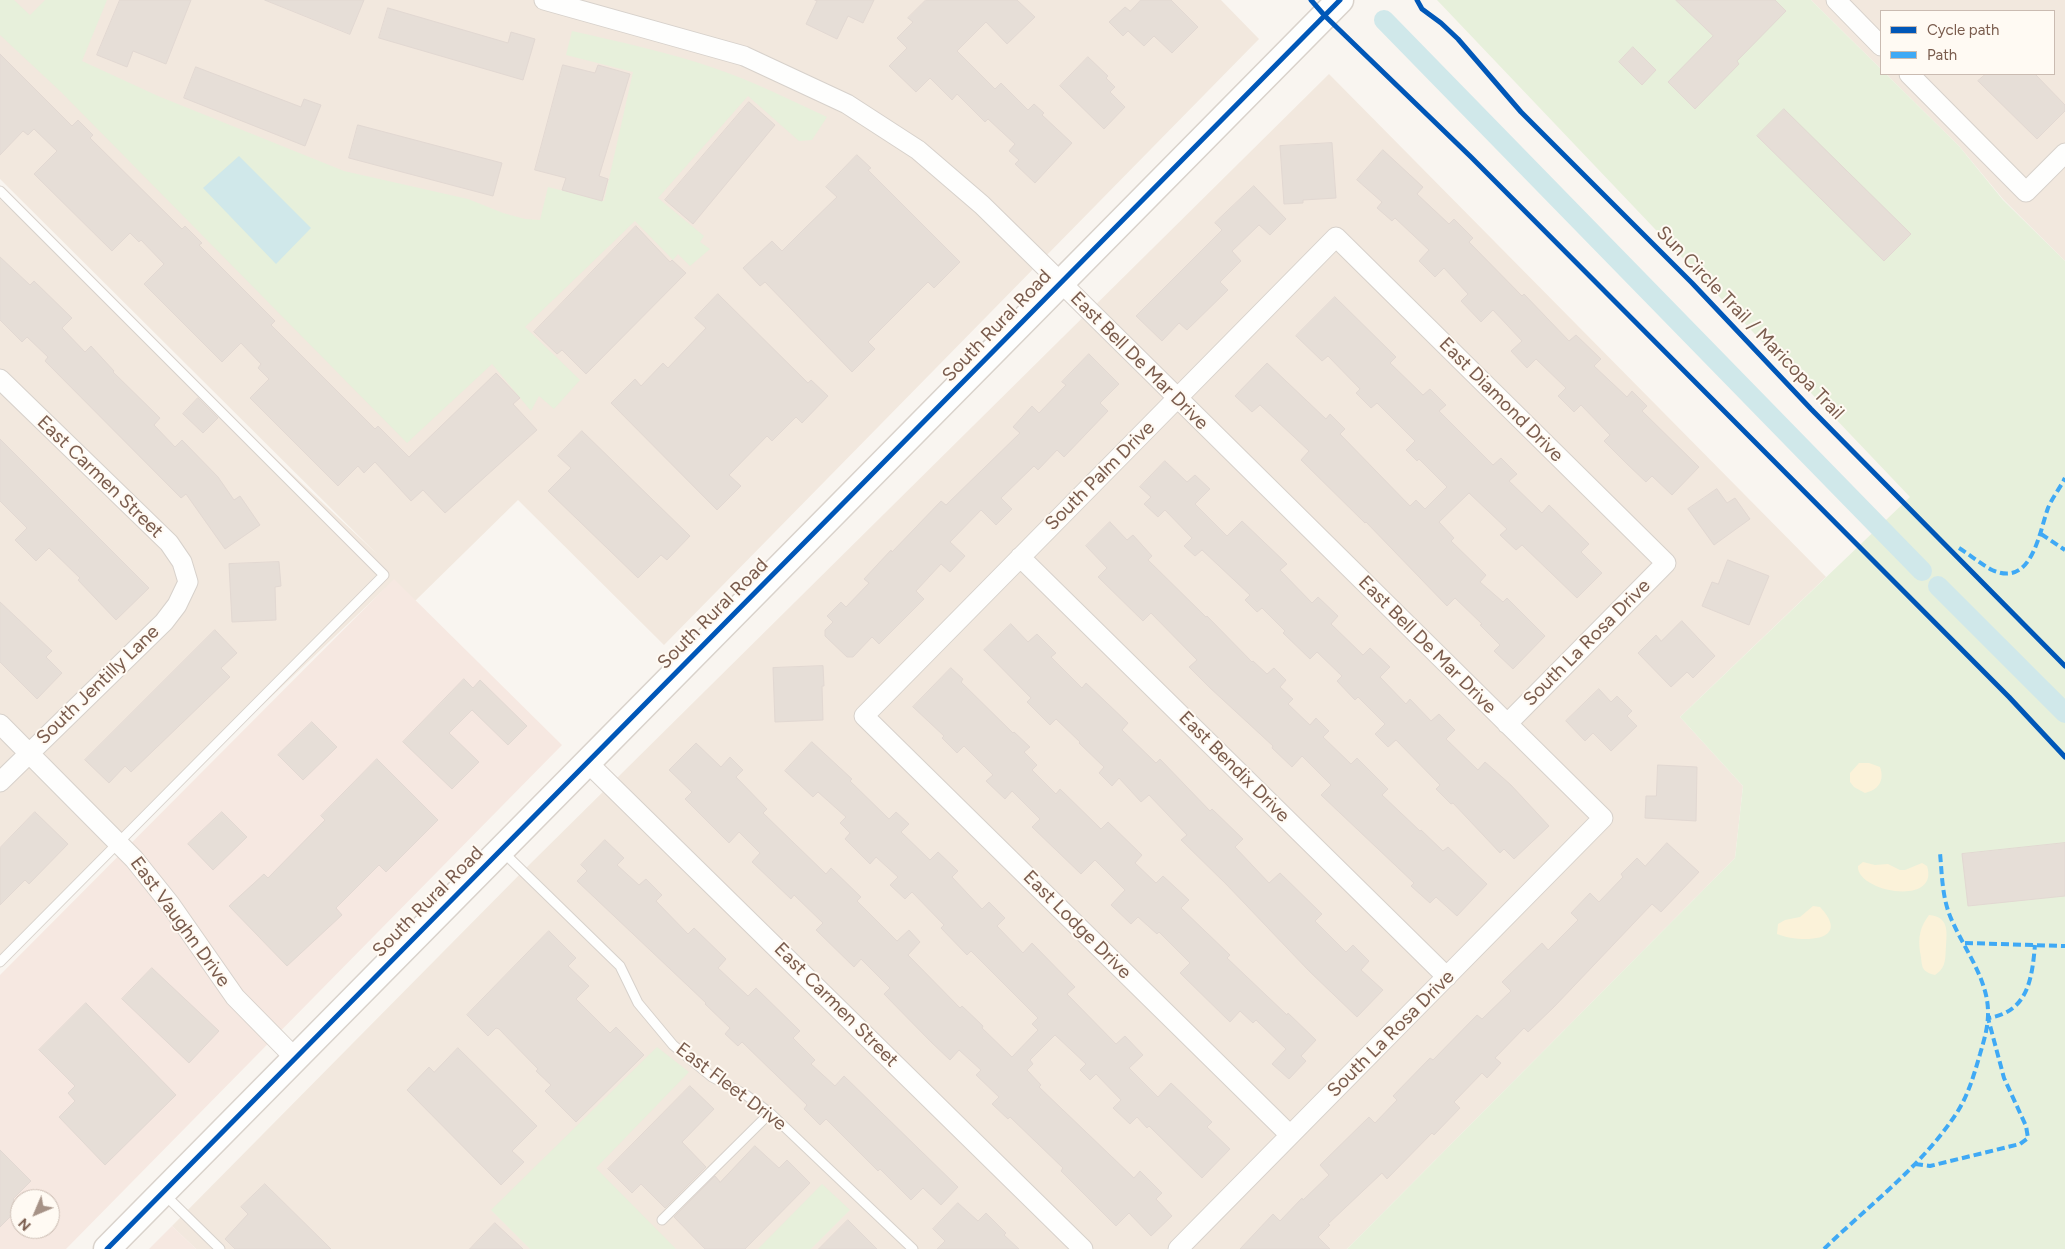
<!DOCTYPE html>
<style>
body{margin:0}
#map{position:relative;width:2065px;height:1249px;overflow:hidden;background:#f9f5f0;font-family:Figtree,sans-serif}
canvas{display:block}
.legend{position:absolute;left:1880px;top:10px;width:175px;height:65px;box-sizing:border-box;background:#fffaf3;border:1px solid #cabbb1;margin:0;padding:6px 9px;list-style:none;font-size:15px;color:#7a5c4d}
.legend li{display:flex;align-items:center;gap:10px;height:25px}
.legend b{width:25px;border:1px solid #cabbb1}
.north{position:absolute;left:10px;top:1189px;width:50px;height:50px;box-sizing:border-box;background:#fffaf3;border:1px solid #cabbb1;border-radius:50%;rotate:225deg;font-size:14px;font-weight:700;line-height:20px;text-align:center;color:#7a5c4d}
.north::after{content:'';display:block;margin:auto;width:18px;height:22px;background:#a69286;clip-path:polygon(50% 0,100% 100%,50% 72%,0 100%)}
</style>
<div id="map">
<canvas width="2065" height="1249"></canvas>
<ul class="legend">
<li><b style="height:6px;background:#0057b8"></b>Cycle path</li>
<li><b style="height:6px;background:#3fa9f5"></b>Path</li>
</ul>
<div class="north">N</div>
</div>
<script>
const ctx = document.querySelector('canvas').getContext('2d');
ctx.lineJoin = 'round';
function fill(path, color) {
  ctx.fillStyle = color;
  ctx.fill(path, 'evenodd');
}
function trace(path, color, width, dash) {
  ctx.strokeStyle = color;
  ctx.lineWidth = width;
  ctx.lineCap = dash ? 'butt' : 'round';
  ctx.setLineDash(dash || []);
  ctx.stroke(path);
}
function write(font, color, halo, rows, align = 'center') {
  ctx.font = font + ' Figtree,sans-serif';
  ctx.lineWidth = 4;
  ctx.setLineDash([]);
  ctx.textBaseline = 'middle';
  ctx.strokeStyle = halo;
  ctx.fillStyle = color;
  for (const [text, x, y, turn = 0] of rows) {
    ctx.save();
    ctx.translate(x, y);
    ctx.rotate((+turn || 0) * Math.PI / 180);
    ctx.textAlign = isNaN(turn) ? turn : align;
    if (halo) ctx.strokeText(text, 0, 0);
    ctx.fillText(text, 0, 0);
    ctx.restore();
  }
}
fill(new Path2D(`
 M0 0H1221L1259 39 664 645 518 500 415 601 394 580 0 955V199L378 555 0 179Z
 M1811 0H2065V261L2003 199 1959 146 1886 74H2054V11H1881V69Z
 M1329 74 1826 577 1680 717 1743 786 1735 858 1347 1249H196L172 1226 529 865Z`), '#f2e8de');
fill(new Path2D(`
 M394 579 562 745 66 1249H0V975ZM20 1199H50V1229H20Z
 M172 1226 196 1249H149Z`), '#f6e8e1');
fill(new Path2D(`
 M0 0H14L30 15 45 0H107L82 61 158 96 344 171 468 199 503 213 525 219 540 220 548 187 604 201 633 72 566 55 572 31C620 42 668 52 714 68 753 81 790 100 827 117L812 140 799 141 748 96 658 198 704 236 700 242 710 249 690 266 678 254 673 260 635 221 525 327 580 380 554 409 539 396 531 411 492 364 407 443 61 92 0 35Z
 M1437 0H1811L1881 69V74H1886L1959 146 2003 200 2065 261V1249H1347L1735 858 1743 786 1680 717 1910 497Z
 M657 1047 689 1072 596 1168 676 1249H530L491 1210Z
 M822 1184 850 1210 811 1249H758Z`), '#e7f0db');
fill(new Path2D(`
 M1859 763H1869L1880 767C1885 781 1878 790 1865 793L1854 787 1850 782V773Z
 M1863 862 1875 865 1888 864 1900 870H1905L1922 863 1927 866C1940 907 1856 892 1858 866Z
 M1813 906 1820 907C1854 943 1799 943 1777 934L1778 924 1785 920 1800 917Z
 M1929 915C1949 917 1947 931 1946 946 1945 958 1947 967 1935 975 1919 971 1923 965 1920 952 1918 937 1920 927 1929 915Z`), '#fbf2d9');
fill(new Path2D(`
 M239 156 311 228 276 264 203 188Z`), '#d0e8ea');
trace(new Path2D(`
 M1384 20 1922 571
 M1938 586 2065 713`), '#d0e8ea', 20);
const building = new Path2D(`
 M120 0H191L166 64 133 51 127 67 97 55Z
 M265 0H364L350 34Z
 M815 0H874L863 23 848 16 837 39 806 24 817 1Z
 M926 0H1017L1035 17 1007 44 986 22 957 51 995 89 1001 83 1028 110 1034 104 1044 113 1042 115 1072 143 1035 183 1015 164 1019 160 1009 151 1015 144 988 119 985 122 957 94 952 100 930 78 916 92 889 66 907 48 897 38 913 22 908 18Z
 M1141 0H1171L1198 27 1172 53 1154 36 1144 46 1128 31 1123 36 1109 22 1125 7 1130 11Z
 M1676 0H1775L1786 11 1737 61 1739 64 1695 109 1668 82 1713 36Z
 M388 8 508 43 511 32 535 39 523 80 379 38Z
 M1633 47 1656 70 1642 85 1619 62Z
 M0 54 72 126 78 120 93 135 90 138 182 229 185 226 202 243 199 245 275 321 271 325 375 429 378 426 409 457 496 373 520 398 513 404 537 430 445 513 423 490 411 501 375 462 364 473 358 466 338 486 250 398 269 379 258 368 261 364 241 343 222 362 144 284 164 264 141 240 139 242 130 233 112 251 34 174 57 151 34 129 28 135 23 131 0 155Z
 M1088 57 1108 76 1106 78 1115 87 1110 92 1125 107 1104 129 1060 86Z
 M563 65 595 73 598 65 630 74 599 176 608 179 602 201 562 190 566 178 535 170Z
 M196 67 301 107 304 99 321 105 305 146 184 98Z
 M1986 74H2035L2065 105V111L2037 139 1978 81Z
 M749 102 775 125 693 224 665 200Z
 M1784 109 1911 234 1884 261 1757 136Z
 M358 125 502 163 493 196 349 158Z
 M1332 143 1336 198 1303 200V203L1284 204 1280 146Z
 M1383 150 1423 187 1417 194 1449 224 1454 219 1473 238 1469 242 1522 296 1524 294 1569 341 1576 335 1601 359 1594 366 1627 397 1632 391 1647 406 1642 411 1699 467 1672 495 1652 476 1646 482 1627 464 1604 441 1610 435 1581 405 1574 412 1558 396 1566 388 1536 359 1527 368 1511 351 1522 341 1493 310 1481 322 1461 301 1468 294 1444 268 1435 277 1419 261 1429 250 1395 218 1392 221 1377 208 1382 202 1357 180Z
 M857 155 871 168 868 170 960 262 934 288 928 282 868 342 875 349 852 372 765 282 760 286 743 268 772 241 782 251 804 229 837 197 826 187Z
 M1254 186 1286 219 1270 235 1259 225 1232 251 1241 261 1220 282 1228 290 1187 330 1179 323 1162 341 1136 316 1222 230 1215 223Z
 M636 226 670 262 672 260 686 273 586 374 562 350 557 354 534 332Z
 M0 257 30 285 34 281 72 318 62 328 85 352 91 346 114 371 113 372 160 418 154 425 175 447 182 440 218 477 234 500 240 496 260 525 225 549 186 494 181 498 45 361 48 357 27 337 22 342 0 320Z
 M718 294 808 383 811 380 828 396 802 423 796 417 772 441 767 436 729 475 741 486 717 510 611 403 635 379 641 386 663 363 668 368 706 328 695 318Z
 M1335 297 1396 357 1390 363 1423 395 1430 389 1446 405 1439 411 1493 465 1501 458 1517 474 1509 481 1542 513 1549 505 1589 544 1581 552 1602 573 1577 598 1522 545 1516 550 1500 535 1507 529 1469 493 1439 522 1454 538 1451 541 1486 575 1480 582 1503 602 1507 598 1545 636 1513 669 1494 651 1500 645 1480 625 1482 624 1455 598 1447 606 1366 522 1365 523 1301 460 1309 451 1260 405 1252 412 1235 396 1267 363 1326 419 1330 414 1345 429 1340 434 1410 506 1416 500 1425 509 1447 487 1419 459 1417 461 1406 450 1415 441 1377 403 1371 408 1356 393 1360 389 1328 356 1322 361 1296 336Z
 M1089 354 1119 384 1100 403 1108 411 1064 457 1057 450 1038 470 1034 466 1001 498 1012 509 996 525 981 510 950 542 965 556 950 572 941 564 916 591 924 599 879 644 872 637 853 657H847L825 636V630L833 622 827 616 841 602 846 607 869 583 864 579 891 550 892 552 941 501 946 505 1020 433 1013 427 1032 406 1039 413 1066 385 1062 382Z
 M198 398 218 418 203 433 183 414Z
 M582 431 690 536 667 560 661 555 638 578 548 491 571 468 558 456Z
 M0 439 149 588 116 620 78 580 80 578 49 548 36 561 15 540 27 528 0 501Z
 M1165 461 1187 482 1195 475 1210 489 1195 504 1227 536 1242 521 1287 564 1280 570 1312 603 1318 597 1338 616 1331 624 1363 655 1370 648 1390 667 1380 677 1406 704 1410 699 1431 721 1439 714 1455 730 1446 739 1478 770 1485 762 1511 785 1549 826 1514 859 1504 849 1500 853 1453 803 1451 804 1436 789 1440 785 1396 740 1388 747 1375 734 1385 724 1358 697 1355 700 1337 681 1342 676 1317 652 1310 659 1283 633 1285 631 1262 608 1257 612 1245 600 1250 595 1202 550 1195 556 1184 546 1192 538 1165 510 1158 517 1144 504 1151 497 1140 487Z
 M1717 489 1727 503 1735 498 1750 519 1714 545 1688 509Z
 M1110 522 1127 540 1133 535 1152 556 1148 560 1206 617 1207 616 1252 662 1253 661 1267 674 1274 668 1286 680 1280 687 1293 699 1288 704 1310 725 1316 718 1329 731 1323 737 1351 764 1357 758 1388 789 1382 795 1420 831 1421 830 1443 851 1448 847 1487 884 1457 916 1436 897 1430 903 1411 886 1414 883 1321 795 1331 785 1302 756 1292 767 1272 748 1273 746 1209 687 1189 667 1197 660 1151 613 1143 621 1098 577 1107 568 1086 546Z
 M1728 560 1769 576 1749 625 1702 606 1712 582 1718 584Z
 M279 562 281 586 275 587 276 620 232 622 229 564Z
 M0 602 52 651 46 657 62 673 37 699 0 662Z
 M1682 621 1715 656 1693 678 1687 672 1671 687 1638 653 1656 635 1661 641Z
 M1011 624 1028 642 1037 634 1056 653 1051 657 1082 688 1086 683 1128 723 1122 730 1156 763 1160 759 1210 811 1212 809 1243 839 1235 847 1269 883 1280 873 1322 914 1315 921 1346 952 1353 945 1369 961 1361 970 1383 990 1357 1017 1309 971 1226 884 1181 840 1187 835 1149 795 1141 802 1119 778 1112 786 1099 773 1104 767 1079 743 1080 742 1056 719 1050 725 1027 702 1031 698 984 650Z
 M215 630 237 653 221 668 230 677 131 772 125 766 109 783 85 760Z
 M823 666 824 686H822L823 720 775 722 773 668Z
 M951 668 963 679 961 682 1013 733 1014 732 1030 747 1024 752 1037 765 1032 770 1056 794 1060 789 1101 829 1108 822 1142 855 1135 863 1156 883 1163 876 1189 900 1181 908 1230 955 1227 958 1287 1015 1288 1013 1316 1040 1301 1056 1306 1061 1289 1079 1272 1064 1286 1049 1256 1020 1253 1023 1240 1011 1230 1022 1180 973 1190 963 1159 932 1157 934 1138 917 1131 924 1111 905 1125 890 1095 860 1081 874 1032 827 1040 819 1012 791 1005 799 986 781 993 775 964 746 957 753 942 738 944 736 913 707Z
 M464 679 473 688 480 680 527 726 508 745 472 710 449 733 479 762 452 789 403 742Z
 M1599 689 1611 702 1617 696 1632 711 1627 716 1637 726 1611 751 1593 733 1585 741 1566 721Z
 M312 722 337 747 303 780 278 755Z
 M812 742 852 779 850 781 889 819 896 812 909 824 901 832 930 860 938 852 958 871 952 877 982 909 989 902 1005 918 997 926 1023 953 1032 943 1075 987 1067 994 1116 1044 1125 1036 1143 1055 1129 1068 1158 1097 1171 1083 1212 1122 1207 1127 1230 1149 1202 1178 1149 1126 1147 1128 1137 1117 1130 1124 1113 1108 1121 1100 1096 1074 1090 1080 1080 1070 1086 1064 1055 1035 1030 1060 1033 1064 1027 1070 1041 1085 1039 1087 1134 1178 1140 1171 1162 1193 1156 1199 1172 1216 1151 1236 1129 1213 1116 1226 1061 1171 1063 1168 1010 1117 1008 1119 992 1104 999 1097 976 1075 981 1070 959 1050 950 1060 931 1042 884 994 890 988 861 959 854 967 816 930 823 923 794 895 791 899 752 862 760 853 739 832 729 843 685 799 692 792 669 770 696 743 721 767 730 757 743 770 736 777 767 809 763 813 826 874 831 868 861 897 857 901 897 941 909 930 920 942 908 955 960 1008 962 1006 983 1026 982 1028 1012 1057 1038 1030 1032 1024 1038 1018 971 951 967 955 941 928 944 925 912 892 905 899 890 885 898 877 876 857 870 864 845 839 850 833 840 823 846 817 818 792 813 797 785 771Z
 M377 759 438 820 386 872 379 865 336 908 342 915 287 966 229 906 264 874 268 878 325 820 321 816Z
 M1658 765 1697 767 1696 821 1645 818 1646 796H1656Z
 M35 812 68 844 29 884 25 880 0 905V848Z
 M222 812 247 837 213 870 188 844Z
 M605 840 624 858 617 865 639 885 646 879 662 895 656 901 688 934 694 928 726 959 718 968 748 996 756 988 800 1031 793 1038 815 1060 811 1064 835 1086 844 1076 958 1187 941 1205 923 1188 911 1200 880 1169 878 1171 826 1119 820 1125 804 1109 807 1105 742 1042 738 1046 725 1034 730 1028 705 1004 706 1003 577 881 587 871 581 865Z
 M1667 843 1699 872 1661 912 1652 904 1554 1007 1528 1032 1524 1028 1495 1058 1501 1063 1487 1078 1482 1073 1454 1102 1460 1108 1434 1135 1432 1133 1387 1179 1382 1173 1328 1224 1330 1225 1318 1237 1330 1249H1240L1273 1214 1280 1221 1302 1198 1303 1200 1329 1175 1320 1165 1369 1117 1375 1123 1397 1100 1393 1096 1430 1058 1433 1060 1477 1015 1482 1019 1511 991 1502 982 1542 943 1548 950 1578 920 1571 913 1590 893 1599 902 1623 877 1621 874 1637 858 1645 866Z
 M2065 843V896L1968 906 1962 854Z
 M549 931 576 958 568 966 589 986 576 999 610 1033 616 1027 644 1055 576 1122 545 1091 551 1085 536 1071 538 1069 499 1029 496 1028 488 1036 467 1015Z
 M152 968 219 1031 189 1063 122 999Z
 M86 1003 176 1095 105 1165 59 1117 75 1101 68 1093 75 1086 39 1050Z
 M458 1048 537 1126 512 1151 524 1162 501 1185 407 1090 429 1067 434 1072Z
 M690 1086 714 1109 682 1142 706 1167 665 1208 641 1184 632 1193 608 1169Z
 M755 1146 779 1168 787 1160 810 1183 745 1249H705L674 1217 715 1176 720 1182Z
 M0 1150 31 1181 13 1199 20 1207 0 1227Z
 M265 1184 331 1249H235L225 1239 248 1214 241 1207Z
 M958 1203 978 1221 986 1213 1006 1233 1004 1235 1019 1249H937L945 1241 933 1229Z
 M848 1220 877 1249H819Z
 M495 1223 523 1249H470Z`);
fill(building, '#e6ded7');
trace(building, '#e2d8d2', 1);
const service = new Path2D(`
 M0 191 384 575 0 962
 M502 851 620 966 638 1003 673 1045 712 1077 746 1095 770 1113 913 1249
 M165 1195 220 1249
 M662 1220 770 1113`);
const minor = new Path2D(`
 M544 0 744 56 847 104 918 150 982 205 1033 255 1603 818 1178 1249
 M1836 0 1881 46
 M1909 74 2026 192 2065 153
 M0 379 169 543 182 562 188 582 177 605 164 622 0 782
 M1020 557 1447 977
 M0 724 134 859 170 904 235 997 295 1058
 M588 763 1083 1249
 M1290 1135 864 716 1336 237 1666 563 1507 724`);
const secondary = new Path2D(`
 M107 1249 1340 0`);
trace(service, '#d7d1cb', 11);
trace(minor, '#d7d1cb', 21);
trace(secondary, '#d9d2cb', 29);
trace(service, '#fefefd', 9);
trace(minor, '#fefefd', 19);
trace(secondary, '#fefefd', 26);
trace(new Path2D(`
 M2041 534 2065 550
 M1959 548C1970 555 1981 564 1992 570 2032 588 2039 533 2048 508 2052 498 2060 488 2065 478
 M1965 943 2065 946
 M1915 1164 1930 1166 2020 1144 2028 1138 2026 1126 2004 1078 1988 1018C2028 1012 2032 979 2035 945
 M1824 1249C1868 1206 1921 1167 1956 1114 1968 1096 1974 1075 1980 1054 1986 1034 1991 1017 1986 995 1979 966 1961 943 1950 916 1942 896 1942 874 1940 853`), '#3fa9f5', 4, [8, 4]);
trace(new Path2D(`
 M1311 0 1325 16 1471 157 2009 697 2065 757
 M1417 0 1422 9 1441 23 1458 39 1521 112 1692 283 1811 409 2065 666
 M107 1249 1340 0`), '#0057b8', 5);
write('19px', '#7a5c4d', '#fffaf3', [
 ["Sun Circle Trail / Maricopa Trail",1750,323,46],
 ["South Rural Road",997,326,-46],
 ["East Bell De Mar Drive",1139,361,45],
 ["East Diamond Drive",1501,400,45],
 ["South Palm Drive",1100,476,-45],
 ["East Carmen Street",100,477,44],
 ["South Rural Road",713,614,-45],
 ["South La Rosa Drive",1587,643,-45],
 ["East Bell De Mar Drive",1427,645,45],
 ["South Jentilly Lane",98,685,-44],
 ["East Bendix Drive",1234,767,45],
 ["South Rural Road",428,902,-45],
 ["East Vaughn Drive",180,922,54],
 ["East Lodge Drive",1077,925,45],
 ["East Carmen Street",836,1005,45],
 ["South La Rosa Drive",1391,1034,-45],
 ["East Fleet Drive",731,1087,37]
]);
</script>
